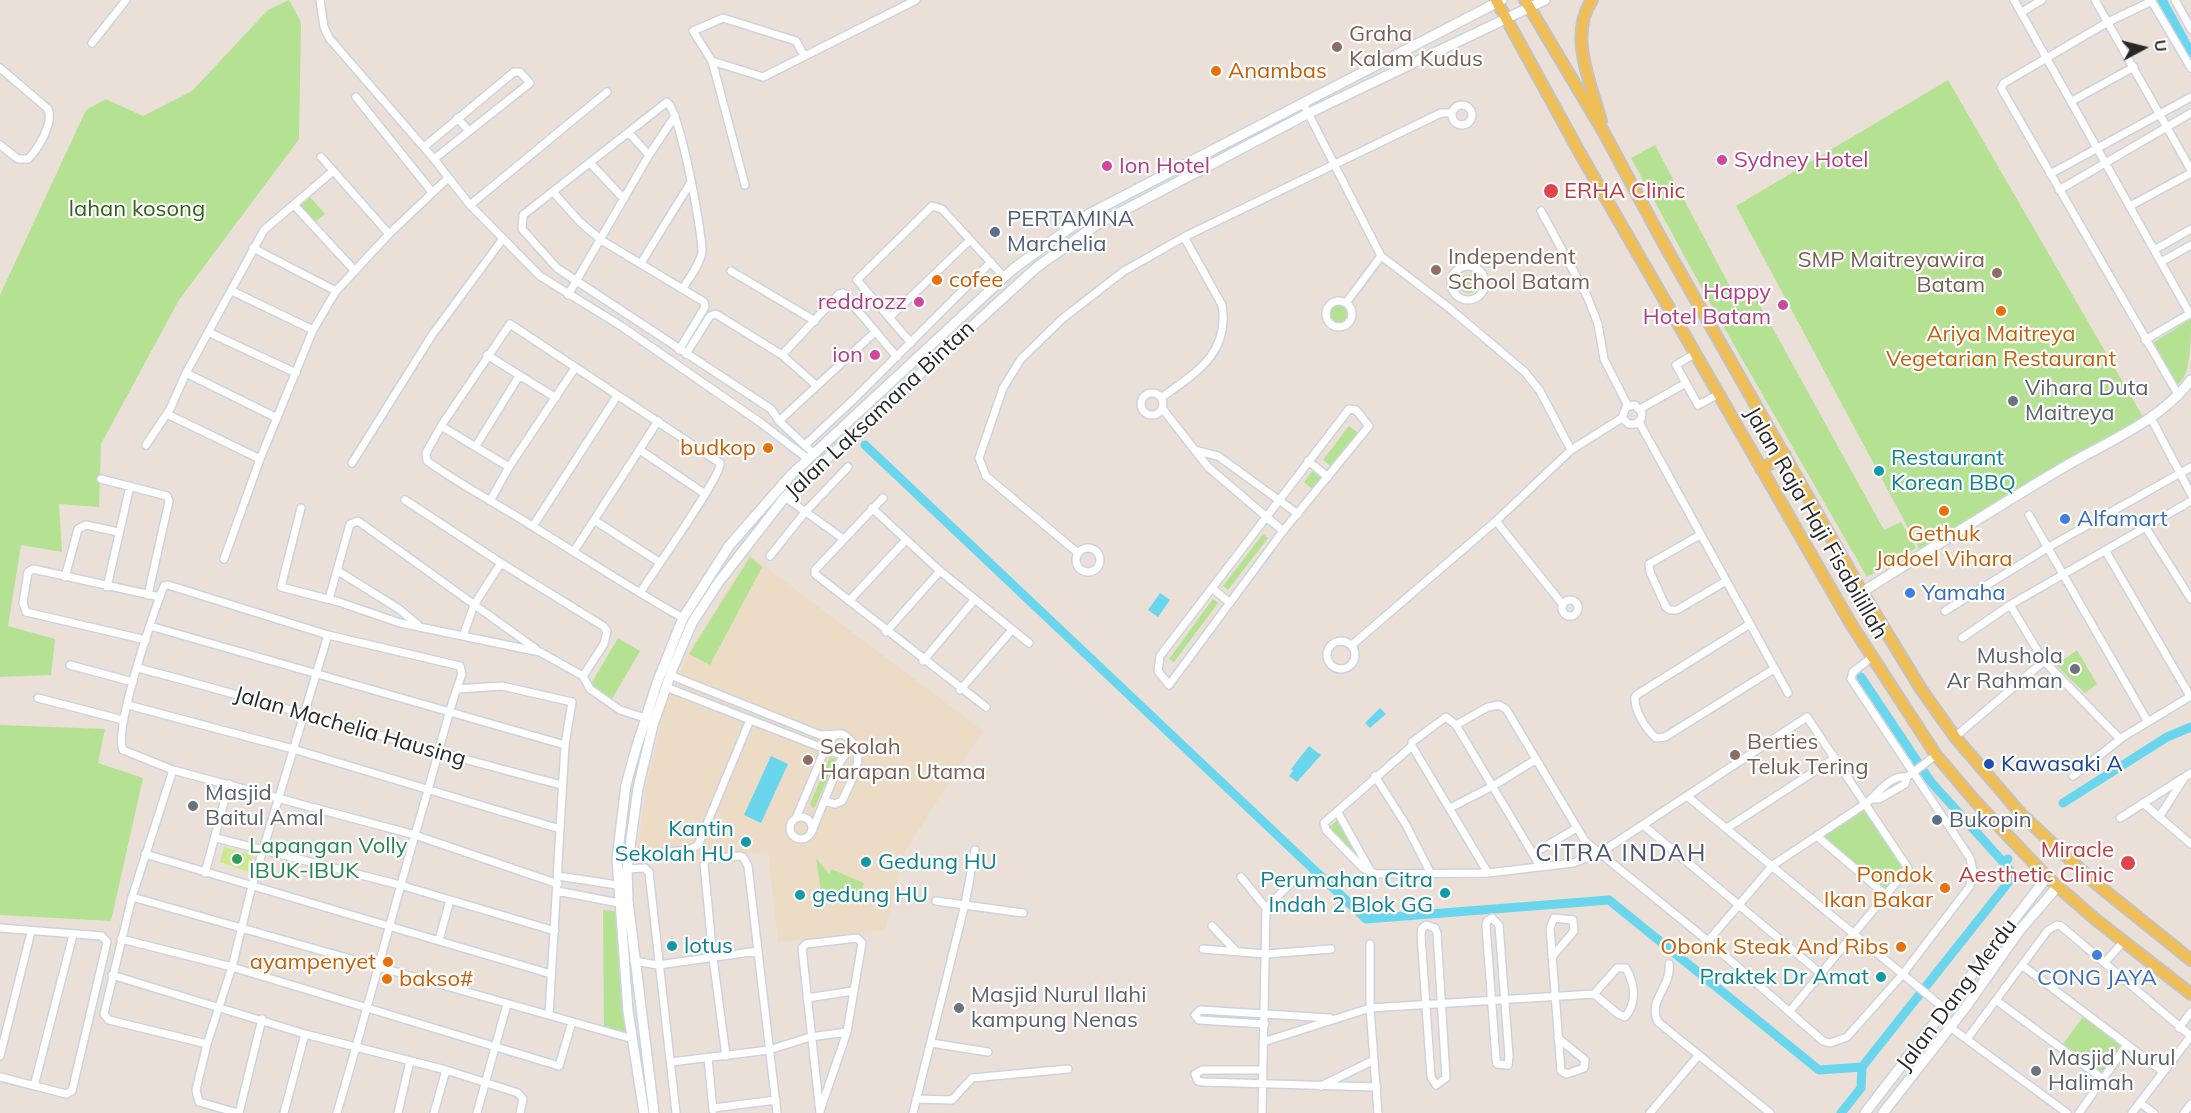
<!DOCTYPE html>
<style>
body{margin:0}
#map{position:relative;width:2191px;height:1113px;overflow:hidden;background:#eae0d8;font-family:Mulish,sans-serif}
canvas{display:block}
.north{position:absolute;left:2113px;top:18px;width:60px;height:60px;-webkit-text-stroke:4px #fff;paint-order:stroke;rotate:83deg;font-size:16px;font-weight:700;line-height:24px;text-align:center;color:#272727}
.north::after{content:'';display:block;margin:auto;width:21px;height:27px;background:#272727;clip-path:polygon(50% 0,100% 100%,50% 72%,0 100%)}
</style>
<div id="map">
<canvas width="2191" height="1113"></canvas>
<div class="north">U</div>
</div>
<script>
const ctx = document.querySelector('canvas').getContext('2d');
ctx.lineJoin = 'round';
function fill(path, color) {
  ctx.fillStyle = color;
  ctx.fill(path, 'evenodd');
}
function trace(path, color, width, dash) {
  ctx.strokeStyle = color;
  ctx.lineWidth = width;
  ctx.lineCap = dash ? 'butt' : 'round';
  ctx.setLineDash(dash || []);
  ctx.stroke(path);
}
function write(font, color, halo, rows, align = 'center') {
  ctx.font = font + ' Mulish,sans-serif';
  ctx.lineWidth = 4.5;
  ctx.setLineDash([]);
  ctx.textBaseline = 'middle';
  ctx.strokeStyle = halo;
  ctx.fillStyle = color;
  for (const [text, x, y, turn = 0] of rows) {
    ctx.save();
    ctx.translate(x, y);
    ctx.rotate((+turn || 0) * Math.PI / 180);
    ctx.textAlign = isNaN(turn) ? turn : align;
    if (halo) ctx.strokeText(text, 0, 0);
    ctx.fillText(text, 0, 0);
    ctx.restore();
  }
}
fill(new Path2D(`
 M749 554 983 731 905 851 885 930 778 942 768 852 635 864 646 789 664 711 686 657Z`), '#ecdcc6');
fill(new Path2D(`
 M289 0 301 22 299 139 179 300 101 444 99 507 59 504 62 552 21 545 8 626 55 639 51 675 0 677V295L86 110 106 99 143 116 192 91 268 10Z
 M1948 80 2146 422 1922 554 1736 206Z
 M1655 145 1736 298 1744 294 1755 296 1884 530 1901 522 1916 548 1867 577 1706 296 1631 158Z
 M310 197 325 214 315 222 300 205Z
 M1459 284a9 9 0 1 1 18 0a9 9 0 1 1-18 0Z
 M1329 314a9 9 0 1 1 18 0a9 9 0 1 1-18 0Z
 M2191 319C2191 336 2191 381 2177 384L2173 381 2154 342Z
 M1349 426 1358 433 1332 467 1323 460Z
 M1312 471 1322 479 1313 490 1304 482Z
 M1263 534 1268 538 1228 590 1223 586Z
 M750 557 762 567 710 665 689 654Z
 M1213 599 1218 603 1174 662 1169 659Z
 M618 638 640 651 612 699 591 684Z
 M2077 650 2097 684 2085 693 2056 665Z
 M0 725 105 729 98 763 143 778 111 921 0 915Z
 M830 757 836 759 815 807 813 808 810 804Z
 M1865 802 1907 870 1887 895 1818 833Z
 M1338 820 1363 867 1327 829Z
 M816 858 829 874 831 869 864 883 860 893 822 898Z
 M603 910 622 912 637 1038 604 1032Z
 M2085 1014 2126 1046 2103 1079 2060 1048Z`), '#b5e193');
fill(new Path2D(`
 M224 847 253 856 249 872 220 862Z`), '#cbe98f');
fill(new Path2D(`
 M1160 593 1170 600 1158 617 1148 610Z
 M1380 708 1386 714 1370 728 1365 723Z
 M1309 746 1321 755 1297 782 1289 776 1293 771 1291 769Z
 M771 756 788 764 761 823 744 815Z`), '#69d6ed');
trace(new Path2D(`
 M2162 0 2191 53
 M865 445 1366 919 1609 900 1819 1070 1862 1067
 M1861 677 1931 782 2004 863 2008 859
 M2063 803 2167 737 2191 727
 M1841 1113 1861 1088 1862 1067 2011 879V872L2004 863`), '#69d6ed', 9);
const street = new Path2D(`
 M320 0 324 27 329 38 434 159 470 205 540 276 621 326 761 423 808 459
 M2014 0 2190 314
 M2095 0 2191 170
 M2151 0 2191 68
 M2175 0 2191 29
 M2152 1 2108 22 2004 83 2001 88 2179 396
 M2022 12 2042 0
 M92 43 126 0
 M712 61 763 77 916 0
 M0 68 48 109C54 123 38 149 28 159H18L0 145
 M356 97 432 192
 M2072 101 2134 67
 M1452 115a10 10 0 1 1 20 0a10 10 0 1 1-20 0Z
 M1304 105 1381 256 1448 307 1525 372 1540 391 1571 450
 M457 118 469 131
 M629 133 649 155
 M424 147 514 72H520L530 83 434 159
 M321 157 389 234
 M591 164 624 199
 M2050 174 2191 97
 M745 185 712 61 693 31 723 18 796 41 804 56
 M2059 190 2191 113
 M554 193 580 222 601 240 704 302 705 307 679 350
 M294 205 355 271
 M470 205 607 92
 M2130 206 2191 173
 M1541 211 1587 296 1598 324 1604 359 1628 406
 M253 248 336 291
 M2154 250 2191 229
 M2161 262 2191 245
 M641 263 691 182
 M1451 283a17 17 0 1 1 34 0a17 17 0 1 1-34 0Z
 M731 271 815 321
 M683 288C689 278 701 263 702 251 702 231 680 111 667 102L523 215 522 229 557 268 771 409 779 421 814 454
 M232 291 313 330
 M568 295 649 155 675 116
 M1326 314a13 13 0 1 1 26 0a13 13 0 1 1-26 0Z
 M1346 303 1381 256
 M890 317 970 240
 M208 332 296 373
 M2145 340 2191 313
 M911 343 857 280 932 206 942 209 1004 277
 M1696 353 1676 365 1698 405 1719 394
 M686 354 710 316 716 314 782 355 817 386
 M487 355 556 398
 M782 355 839 294 843 293 897 357
 M186 373 277 418
 M1141 404a11 11 0 1 1 22 0a11 11 0 1 1-22 0Z
 M1161 398C1195 373 1230 354 1222 305L1184 237
 M1162 408 1208 467 1283 531
 M1349 409 1356 410 1369 426 1283 531 1169 685 1158 671 1160 656Z
 M1640 409 1686 383
 M167 414 260 459
 M2151 418 2191 494
 M779 421 875 332
 M1639 422 1788 693
 M441 426 509 467
 M146 445 170 409 186 373 264 230 332 172
 M805 445 853 400 991 262
 M476 446 519 376
 M640 450 705 494
 M1198 451 1218 456 1298 514
 M1308 461 1328 477
 M352 463 432 335 502 240
 M101 479 167 496 169 501 148 595
 M785 497 842 538
 M883 498 815 570V574L986 707
 M405 500 501 563 603 626 607 631 604 644 583 676
 M490 501 509 467 575 368
 M301 508 281 587 339 602 400 623 540 652 583 676 590 689 620 710 645 718
 M872 508 940 571 1029 643
 M2029 515 2148 722
 M594 520 659 562
 M1496 521 1563 605
 M533 526 617 396
 M2146 528 2191 599
 M1700 535 1649 564 1650 572 1666 607 1670 610H1677L1726 581
 M1076 560a12 12 0 1 1 24 0a12 12 0 1 1-24 0Z
 M2105 550 2190 696
 M574 551 658 421
 M1078 553 986 476 979 458 1003 388 1021 359 1062 319 1124 271 1184 237 1441 113H1452
 M770 556 806 511 848 467
 M224 559 260 459 313 330 336 291 389 234 448 178
 M338 571 399 609 418 625
 M65 577 78 529 86 525 118 532
 M107 587 130 486
 M1212 588 1230 603
 M640 593C652 573 722 476 720 463L510 324 441 426 426 453 427 461C462 486 501 506 537 529 586 559 633 590 683 618
 M329 599 350 524 358 521 536 649
 M1562 608a8 8 0 1 1 16 0a8 8 0 1 1-16 0Z
 M849 601 905 541
 M2010 605 2044 661 2120 739
 M1945 611 2047 548 2191 467
 M1750 624 1638 694 1635 697C1634 711 1646 729 1656 738L1665 737 1774 669
 M150 626 565 745
 M886 632 940 571
 M463 636 474 605 501 563
 M1962 638 2010 605 2191 501
 M146 640 26 612 23 603 28 572 33 569 160 597
 M1327 655a14 14 0 1 1 28 0a14 14 0 1 1-28 0Z
 M1352 645 1496 521 1571 450 1622 418 1626 407 1635 405 1642 413 1641 419 1636 424H1629L1622 418
 M923 661 975 599
 M70 665 133 682
 M138 668C280 705 420 749 562 785
 M670 675 820 735 839 734
 M666 687 833 752
 M457 689 502 686 572 702 565 745 549 1015
 M960 690 1012 630
 M38 698 123 720
 M128 705 293 749 560 829
 M1456 725 1488 707 1499 705 1506 709 1585 841 1708 941 1823 1041 1830 1043 1847 1037 1902 975 1970 886 1973 870 1970 858 1851 679 1853 672 1871 658
 M830 744a10 10 0 1 1 20 0a10 10 0 1 1-20 0Z
 M1955 737 2044 661
 M1412 746 1488 873
 M173 770 132 897 104 1014 109 1020 207 1044
 M1375 776 1406 825 1430 872
 M2073 776 2123 737 2191 696
 M1687 796 1946 1010
 M1871 799H1879L1905 784 1907 777 1936 755
 M824 801 835 804 842 801C851 781 869 754 848 738
 M2143 803 2191 844
 M1450 808 1493 786 1535 760
 M1337 811 1371 872
 M2159 817 2183 780
 M790 828a11 11 0 1 1 22 0a11 11 0 1 1-22 0Z
 M796 818 825 749
 M2120 818 2191 773
 M1643 825 1820 973
 M1727 828 1835 758
 M812 831 840 762 848 751
 M1818 837 1887 896
 M216 838 400 885 555 931
 M1534 853 1575 829
 M145 854 551 974
 M628 856 689 850 698 845 750 720
 M1540 866 1456 725 1446 717 1412 742V746L1324 823 1326 830 1363 868 1376 874 1488 873 1573 863 1600 853 1807 717 1908 868 1790 1011
 M627 869 645 868 649 872 676 1113
 M205 873 229 784
 M558 876 617 885
 M1241 877 1266 908 1262 1113
 M557 891 619 903
 M132 897 633 1039
 M936 901 1023 913
 M1266 908 1292 882
 M1492 918 1499 925 1509 1056 1508 1065 1497 1064 1496 1059 1486 926 1487 921Z
 M1426 925 1435 928 1437 933 1446 1078 1436 1085 1431 1077 1421 935 1422 928Z
 M1212 926 1236 951
 M0 928 102 936 107 942 72 1091 66 1094 0 1077
 M121 939 232 967 559 1066 572 1022
 M439 940 450 900
 M1708 941 1773 865 1865 804C1878 795 1888 775 1907 777
 M1370 944V1008L1378 1113
 M1203 949 1266 954 1331 949
 M1552 957 1574 931 1573 920 1554 918 1550 928 1561 1071 1567 1074 1584 1068 1585 1060 1558 1038
 M634 961 658 965 758 951
 M2105 962 2124 941
 M1669 964C1672 987 1647 1000 1658 1022L1770 1113
 M2023 966 2162 1071
 M112 975 305 1034 446 1070 518 1093 523 1099 520 1113
 M807 998 853 991
 M1997 1001 2103 1079
 M1265 1024 1199 1020 1195 1015 1200 1010 1330 1018
 M1950 1027 2067 1113
 M2179 1028 2191 1012
 M1967 1039 2048 930 2057 925 2061 926 2191 1036 2132 1113
 M1263 1042 1370 1008 1594 994 1618 1014 1625 1017C1638 1002 1634 983 1626 968H1617L1594 994
 M931 1043 988 1052
 M0 1056 31 932
 M726 1056 713 958 704 864 707 859 740 856 743 857 748 866 777 1113
 M708 1058 713 1110
 M671 1062 769 1050 810 1037 847 1032
 M1263 1070H1202L1195 1074 1198 1081 1203 1082 1377 1087
 M34 1086 73 935
 M1321 1086 1374 1060
 M916 1099 952 1100 972 1078 1068 1069
 M2140 1103 2154 1113
 M713 1108 776 1100
 M820 1111 847 1032 862 943 857 938 806 944 802 948 820 1113
 M238 1113 199 1102 196 1090 207 1044 232 967 252 886 328 635
 M239 1113 262 1019
 M284 1113 305 1034
 M337 1113C368 1008 395 902 426 797 438 756 447 714 462 674L460 666 328 635 168 585 164 586C154 610 113 731 123 750L173 770 415 835 558 884
 M398 1113 410 1061
 M434 1113 446 1070
 M477 1113 507 1004
 M913 1113 965 904 975 850
 M1650 1113 1698 1056
 M2079 1113 2126 1046
 M2184 1113 2191 1104`);
const secondary = new Path2D(`
 M1862 592C1929 550 1996 507 2064 467 2108 441 2159 422 2191 380
 M644 1113 628 1011 617 859 626 785 636 749 657 683 683 618 729 546 791 475 1013 269 1089 214 1502 0
 M654 1113 628 901 627 869 638 788 653 725 672 670 692 623 718 583 785 497 1037 267 1096 225 1309 113 1545 0
 M1865 1113 2047 877
 M1883 1113 1966 1007 2020 930 2058 886`);
const primary = new Path2D(`
 M1496 0 1581 155 1851 624 1936 755 1975 801 2047 877 2095 919 2191 994
 M1525 0 1603 131 1664 244 1862 592 1921 689 1955 737 2021 814 2094 882 2191 960
 M1592 0C1568 35 1591 84 1601 121
 M1761 469 1785 455`);
trace(street, '#cdd2e0', 10);
trace(secondary, '#cdd2e0', 12);
trace(primary, '#c3c3c3', 14);
trace(street, '#fff', 7);
trace(secondary, '#fff', 9);
trace(primary, '#efbe57', 10);
for (const [x, y, r, color] of [
 [1337,47,6,"#8d6e63"],
 [1216,71,6,"#e8710a"],
 [1722,160,6,"#d1479c"],
 [1107,166,6,"#d1479c"],
 [1551,191,8,"#e0444e"],
 [995,232,6,"#5c6f8a"],
 [1436,270,6,"#8d6e63"],
 [1997,273,6,"#8d6e63"],
 [937,280,6,"#e8710a"],
 [919,302,6,"#d1479c"],
 [1783,305,6,"#d1479c"],
 [2001,311,6,"#e8710a"],
 [875,355,6,"#d1479c"],
 [2013,401,6,"#6b7280"],
 [768,448,6,"#e8710a"],
 [1879,471,6,"#0f9aa8"],
 [1944,511,6,"#e8710a"],
 [2065,519,6,"#3f7fe0"],
 [1910,593,6,"#3f7fe0"],
 [2075,669,6,"#6b7280"],
 [1735,755,6,"#8d6e63"],
 [808,760,6,"#8d6e63"],
 [1989,764,6,"#1a4fb4"],
 [193,806,6,"#6b7280"],
 [1937,820,6,"#5c6f8a"],
 [746,842,6,"#0f9aa8"],
 [237,859,6,"#2e9e5b"],
 [866,862,6,"#0f9aa8"],
 [2128,863,8,"#e0444e"],
 [1945,888,6,"#e8710a"],
 [1445,893,6,"#0f9aa8"],
 [800,895,6,"#0f9aa8"],
 [672,946,6,"#0f9aa8"],
 [1901,947,6,"#e8710a"],
 [2097,955,6,"#3f7fe0"],
 [388,962,6,"#e8710a"],
 [1881,977,6,"#0f9aa8"],
 [387,979,6,"#e8710a"],
 [959,1008,6,"#6b7280"],
 [2036,1071,6,"#6b7280"]
]) {
  const dot = new Path2D();
  dot.arc(x, y, r, 0, 2 * Math.PI);
  ctx.fillStyle = color;
  ctx.fill(dot);
  trace(dot, '#fff', 2);
}
write('22px', '#785e54', '#fff', [
 ["Graha",1349,34],
 ["Kalam Kudus",1349,59],
 ["Independent",1448,257],
 ["School Batam",1448,282],
 ["SMP Maitreyawira",1985,260,"right"],
 ["Batam",1985,285,"right"],
 ["Berties",1747,742],
 ["Teluk Tering",1747,767],
 ["Sekolah",820,747],
 ["Harapan Utama",820,772]
], 'left');
write('22px', '#c56008', '#fff', [
 ["Anambas",1228,71,"left"],
 ["cofee",949,280,"left"],
 ["Ariya Maitreya",2001,334,"center"],
 ["Vegetarian Restaurant",2001,359,"center"],
 ["budkop",756,448],
 ["Gethuk",1944,534,"center"],
 ["Jadoel Vihara",1944,559,"center"],
 ["Pondok",1933,875],
 ["Ikan Bakar",1933,900],
 ["Obonk Steak And Ribs",1889,947],
 ["ayampenyet",376,962],
 ["bakso#",399,979,"left"]
], 'right');
write('22px', '#b23c85', '#fff', [
 ["Sydney Hotel",1734,160,"left"],
 ["Ion Hotel",1119,166,"left"],
 ["Happy",1771,292],
 ["Hotel Batam",1771,317],
 ["reddrozz",907,302],
 ["ion",863,355]
], 'right');
write('22px', '#be3a42', '#fff', [
 ["ERHA Clinic",1564,191],
 ["Miracle",2114,850,"right"],
 ["Aesthetic Clinic",2114,875,"right"]
], 'left');
write('22px', '#2f6119', '#fff', [
 ["lahan kosong",137,209]
]);
write('22px', '#4e5e75', '#fff', [
 ["PERTAMINA",1007,219],
 ["Marchelia",1007,244],
 ["Bukopin",1949,820]
], 'left');
write('22px', '#5b616d', '#fff', [
 ["Vihara Duta",2025,388],
 ["Maitreya",2025,413],
 ["Mushola",2063,656,"right"],
 ["Ar Rahman",2063,681,"right"],
 ["Masjid",205,793],
 ["Baitul Amal",205,818],
 ["Masjid Nurul Ilahi",971,995],
 ["kampung Nenas",971,1020],
 ["Masjid Nurul",2048,1058],
 ["Halimah",2048,1083]
], 'left');
write('22px', '#272727', '#fff', [
 ["Jalan Laksamana Bintan",880,410,-43],
 ["Jalan Raja Haji Fisabilillah",1816,523,60],
 ["Jalan Machelia Hausing",350,727,16],
 ["Jalan Dang Merdu",1957,995,-53]
]);
write('22px', '#0d838f', '#fff', [
 ["Restaurant",1891,458],
 ["Korean BBQ",1891,483],
 ["Kantin",734,829,"right"],
 ["Sekolah HU",734,854,"right"],
 ["Gedung HU",878,862],
 ["Perumahan Citra",1433,880,"right"],
 ["Indah 2 Blok GG",1433,905,"right"],
 ["gedung HU",812,895],
 ["lotus",684,946],
 ["Praktek Dr Amat",1869,977,"right"]
], 'left');
write('22px', '#366cbe', '#fff', [
 ["Alfamart",2077,519],
 ["Yamaha",1922,593],
 ["CONG JAYA",2097,978,"center"]
], 'left');
write('22px', '#164399', '#fff', [
 ["Kawasaki A",2001,764]
], 'left');
write('22px', '#27864d', '#fff', [
 ["Lapangan Volly",249,846],
 ["IBUK-IBUK",249,871]
], 'left');
ctx.letterSpacing = '1.5px';
write('24px', '#485476', '#fff', [
 ["CITRA INDAH",1621,854]
]);
ctx.letterSpacing = '0px';
</script>
